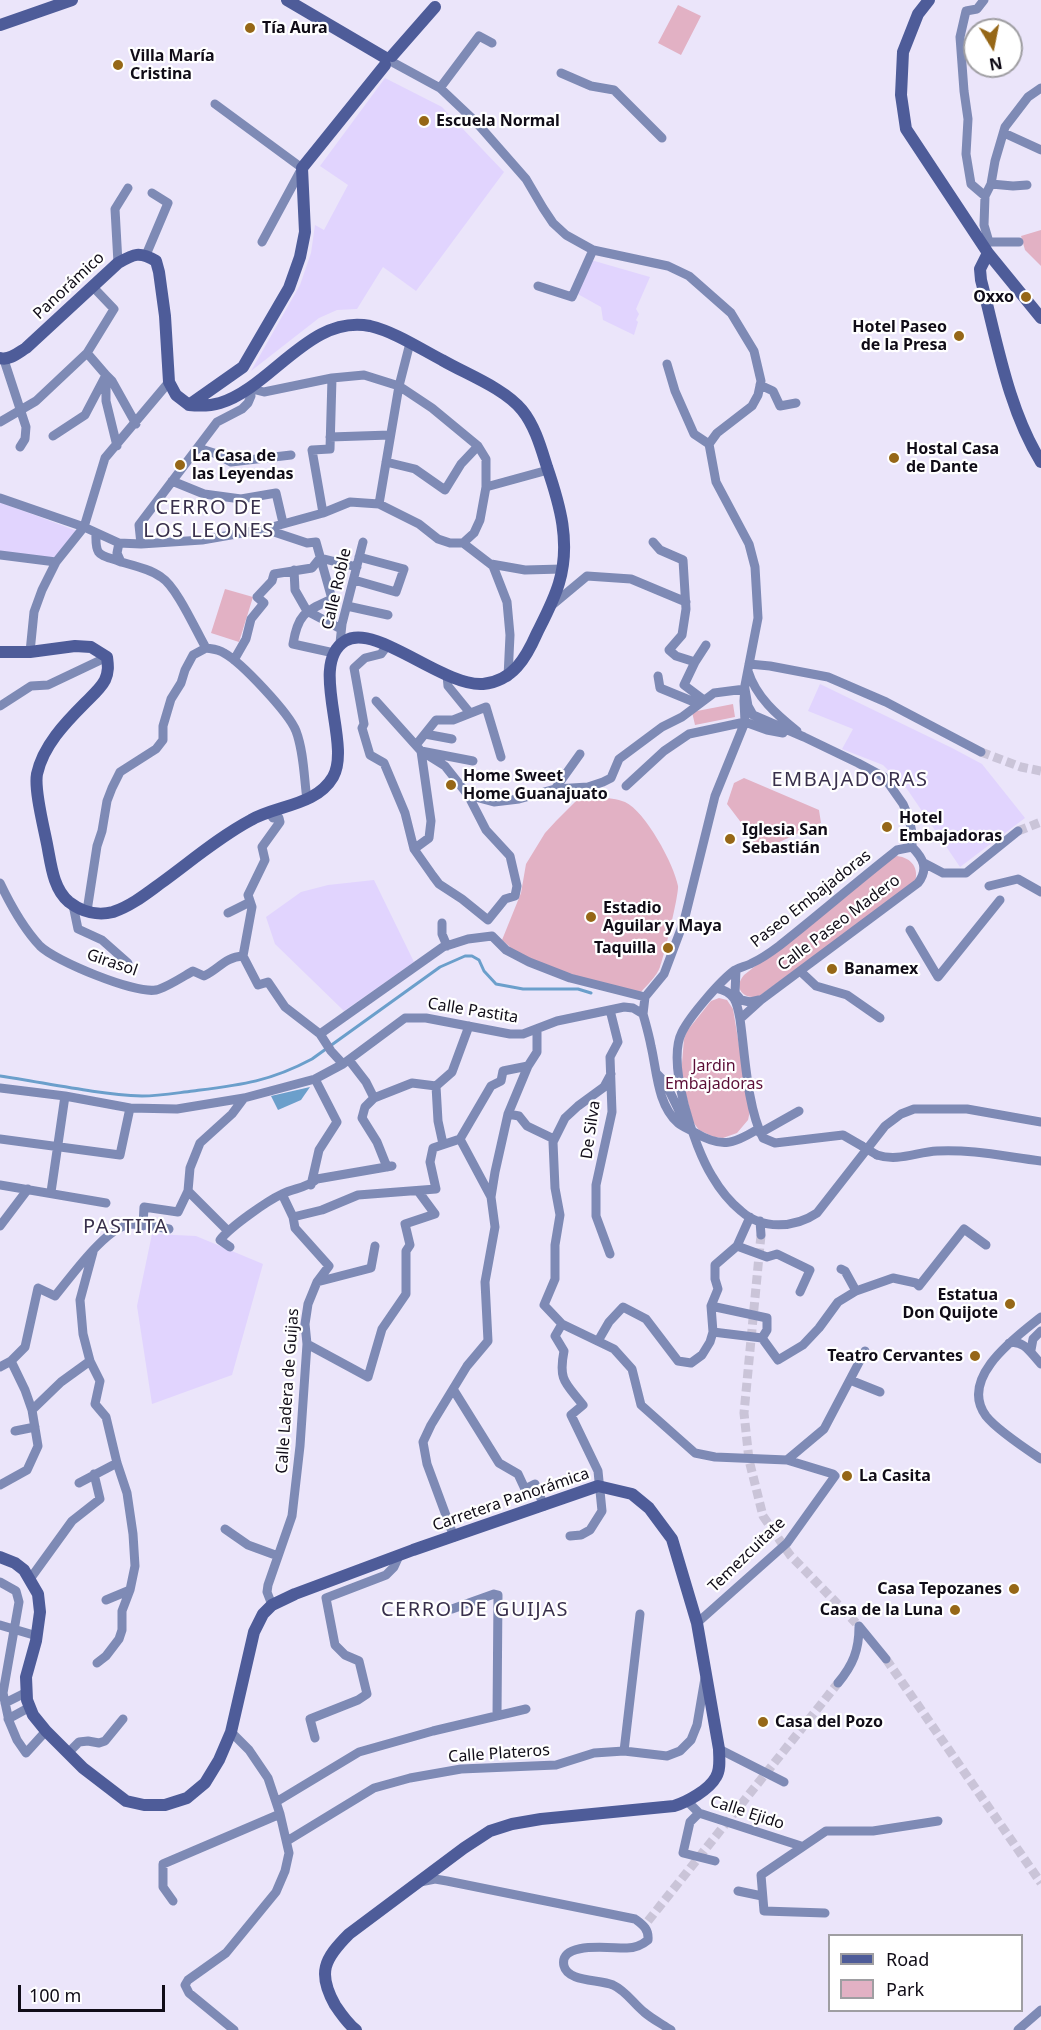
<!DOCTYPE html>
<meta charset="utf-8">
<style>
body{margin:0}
#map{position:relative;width:1041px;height:2030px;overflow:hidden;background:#ebe5fa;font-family:"Noto Sans",sans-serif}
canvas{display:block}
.legend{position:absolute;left:828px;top:1934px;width:195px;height:78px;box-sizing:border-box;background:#fff;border:2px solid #9f9ea2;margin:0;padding:8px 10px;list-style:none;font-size:18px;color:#100c17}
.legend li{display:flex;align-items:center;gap:12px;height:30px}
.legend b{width:30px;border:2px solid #9f9ea2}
.north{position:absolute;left:963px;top:18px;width:60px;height:60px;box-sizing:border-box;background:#fff;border:2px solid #9f9ea2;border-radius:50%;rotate:170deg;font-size:16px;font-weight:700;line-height:24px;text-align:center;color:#100c17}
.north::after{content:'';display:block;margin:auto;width:21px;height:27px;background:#966717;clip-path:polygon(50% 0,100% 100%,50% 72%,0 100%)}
.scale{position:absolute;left:18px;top:1985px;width:147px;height:27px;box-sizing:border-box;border:3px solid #100c17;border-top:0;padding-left:8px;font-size:18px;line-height:21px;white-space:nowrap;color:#100c17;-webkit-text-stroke:4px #fff;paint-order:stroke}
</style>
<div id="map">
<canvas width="1041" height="2030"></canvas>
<ul class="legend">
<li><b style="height:8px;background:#4e5c99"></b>Road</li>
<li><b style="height:16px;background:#e2b1c4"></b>Park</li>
</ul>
<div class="north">N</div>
<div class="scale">100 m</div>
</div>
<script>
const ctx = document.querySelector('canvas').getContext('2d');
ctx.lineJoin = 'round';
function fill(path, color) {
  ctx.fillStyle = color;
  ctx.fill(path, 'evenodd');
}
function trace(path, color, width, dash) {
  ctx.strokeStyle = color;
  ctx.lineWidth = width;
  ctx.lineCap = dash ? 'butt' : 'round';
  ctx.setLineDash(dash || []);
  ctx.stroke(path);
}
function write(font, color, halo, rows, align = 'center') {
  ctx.font = font + ' "Noto Sans",sans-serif';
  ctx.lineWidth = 4.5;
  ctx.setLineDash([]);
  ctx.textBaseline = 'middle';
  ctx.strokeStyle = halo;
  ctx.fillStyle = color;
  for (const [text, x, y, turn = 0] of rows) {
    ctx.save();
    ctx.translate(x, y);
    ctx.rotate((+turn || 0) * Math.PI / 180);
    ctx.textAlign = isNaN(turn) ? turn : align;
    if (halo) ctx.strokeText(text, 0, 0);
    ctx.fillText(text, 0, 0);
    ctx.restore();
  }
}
fill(new Path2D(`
 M385 78 442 107 504 172 416 291 383 267 357 309 337 310 319 318 251 371 300 285 311 253 315 225 324 230 348 185 320 166Z
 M591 260 650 277 636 309 639 314 636 320 638 322 634 335 603 320 601 307 576 293Z
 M0 502 77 531 56 558 0 552Z
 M820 684 952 748 982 764 1025 818 960 867 907 789 883 765 842 749 853 729 808 711Z
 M374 880 414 962 344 1011 275 944 266 917 301 892 328 885Z
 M152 1234 196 1236 263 1264 232 1375 152 1404 137 1306Z`), '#e1d4fe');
fill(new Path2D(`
 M678 5 701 16 681 55 658 43Z
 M1041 230V266L1025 250 1021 236Z
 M225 589 253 597 239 642 211 633Z
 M733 704 735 717 695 725 692 712Z
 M744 778 819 810 821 823 762 850 747 836 749 833 727 804 734 783Z
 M589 798C600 798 614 797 625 802 645 811 674 864 678 886 679 894 664 957 660 967 657 976 647 985 641 992L601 984 514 955 509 946 502 940 521 893 526 864 545 833 556 821 577 800Z
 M897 856C912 858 919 868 915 882L758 997C743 999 733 988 744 975L893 857Z
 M719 998 727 1000 733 1009 750 1111 748 1120 737 1133 723 1138 714 1137 699 1130 693 1122 681 1075 684 1039 687 1031 711 1001Z`), '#e2b1c4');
fill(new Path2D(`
 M310 1087 301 1100 278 1110 271 1096Z`), '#6b9fcb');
trace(new Path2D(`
 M0 1076C47 1083 95 1094 142 1096 159 1096 176 1093 193 1091 240 1085 269 1082 312 1059L440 967 465 956H472L479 960 484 971 496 984 523 989H578L591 993`), '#6b9fcb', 3);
trace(new Path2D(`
 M981 752 1021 767 1041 771
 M1018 831 1041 822
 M761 1235 744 1413 749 1460 763 1516 790 1555 856 1623
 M886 1659 1041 1883
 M648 1921 838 1683`), '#cac4d8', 9, [9, 4.5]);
trace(new Path2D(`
 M984 0 977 9 966 11 960 37 964 91 968 119 966 154 971 184 985 196
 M394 63 440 88 476 122 526 179 543 208 553 223 566 235 593 250 668 266 689 276 731 313 754 351 761 381 758 395 752 406 717 433 709 444 716 482 749 544 755 567 758 618 745 685 744 701 745 722 715 796 684 921 664 974 645 997 643 1014C646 1025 649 1035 651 1046 657 1071 657 1104 678 1123 683 1127 689 1129 694 1132 721 1148 732 1145 758 1129
 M561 73 591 86 614 90 662 138
 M440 88 479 36 492 43
 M215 104 302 168 262 242
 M1004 133 1041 150
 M991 184 1013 186 1027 185
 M989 242H1019
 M984 248 989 242 984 225 985 196 991 184 995 161 1005 127 1028 97 1041 88
 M146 255 168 203 152 193
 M118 263 115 209 128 188
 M538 286 572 297 593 250
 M87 353 106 375V401L117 446
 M4 360 26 427 25 439 20 447
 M667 364 675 391 694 434 709 444
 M760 385 773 391 780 406 796 403
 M0 422 36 401 87 353 114 309 93 287
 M53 436 85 415 106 375 112 381 136 424
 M330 437 390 435
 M198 448 214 453 231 462 291 455
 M386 462 415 469 445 490 461 464 478 446
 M172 481 204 494 241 499 276 493 283 523
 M486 487 548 470
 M0 498 84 527 119 543 141 544 202 540 265 529 323 513 350 502 379 504 419 524 438 539 450 543H463L474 533 480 520 486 487V459L478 446 432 408 399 386 364 375 332 378 264 392 248 388 251 396 248 403 242 409 217 422 139 525 141 544
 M379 504 399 386 410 343
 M323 513 312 450 330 449 332 378
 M265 529 307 543 316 542 332 599C306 611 298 613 293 644L334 653
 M96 533C95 558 100 554 121 562
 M653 542 660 550 683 560 686 609 682 635 669 650 676 656 695 662
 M119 543 117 553 121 562C135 566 150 569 161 577 177 587 196 631 206 648
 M463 543 493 566 507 602 510 635 508 677
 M0 555 56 562
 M320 558 357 567
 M491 564 525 570 562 569
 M294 570 295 590 307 611 341 629
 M354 580 396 592 404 569 359 557
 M347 606 388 615
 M551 606 587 576 631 579 686 602
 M340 643 342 624 363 542
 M206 648C212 649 218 649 224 653 241 662 289 713 296 731 304 752 304 778 307 800
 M30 652 34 612 42 590 56 562 84 527 105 458 169 382
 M234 660 246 639 251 619 264 603 257 597 272 581 274 574 312 568 320 558
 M749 664 770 666 828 677 886 702 981 752
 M748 671C756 697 777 715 797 731
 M447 675 448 686 470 713
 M658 676 660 688 699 704
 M704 700 684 685 695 662 706 645
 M376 701 421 751 445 766 468 795 486 830 510 856 517 886 515 896 505 899 488 920 462 899 439 884 433 876 414 849 405 813 384 763 370 755 362 728 364 724 354 668 365 658 381 654 387 646
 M0 706 31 686 48 685 107 657
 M745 722 767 730 783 733
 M425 734 452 739
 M416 745 436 720H453L486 707 501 757
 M626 786 664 751 689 734 745 722
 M555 789 580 754
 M468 795 494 802 519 799 555 789 588 787 603 782 611 778 619 759 662 727 682 717 714 693 745 689 748 706 753 715 804 737 858 763 884 777 903 804 909 818 912 833V847
 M269 812 273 818H279L280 822 262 847 265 860 248 895 252 907 243 956 258 985 268 982 285 1007 320 1034 331 1051 343 1064
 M414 849 429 838 431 821 421 751 473 761
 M924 863 943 873H966L1018 831
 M0 883C10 904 23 928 40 946 55 961 135 994 156 990 166 988 184 976 193 971L204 976C219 969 225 957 243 956
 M989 886 1018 879 1041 892
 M73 905 78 929 102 940 128 963
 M87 911 97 846 102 831 107 801 112 788 120 772 156 749 163 740V726L171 699 181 683 185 670 193 655 206 648
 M228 913 250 902
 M442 923V934L447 946
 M910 930 938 977 1000 900
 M736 970 735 993 741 1000 750 1002 759 1000
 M800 971 816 986 847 995 880 1018
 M716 988C735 992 737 1002 740 1019
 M610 1010 618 1042 610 1057 612 1112 596 1185V1216L610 1254
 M320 1034 443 947 468 939 492 936 506 950 529 962 570 978 645 997
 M349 1060 366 1082 374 1098
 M656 1073 665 1082 685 1123
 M611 1074 604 1087 578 1106 565 1118 553 1142 555 1188 560 1215 555 1245V1279L544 1305 562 1324 614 1349 632 1369 641 1405 695 1453 715 1457 787 1460 833 1474 835 1476 787 1543 697 1623
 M436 1086 438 1121 443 1144
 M0 1088 65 1096 130 1108 177 1109 244 1098 315 1079 343 1064 405 1018H426L510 1034H523L557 1021 624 1007 633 1008 643 1014
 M508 1114 519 1116 527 1126 554 1139
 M760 1133 799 1111
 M763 1138C747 1107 745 1054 740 1019L761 1000 918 883C929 869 923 858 912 847L897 850 892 854C854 884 817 916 779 946 771 952 761 959 752 963 747 966 740 967 735 970 720 981 690 1016 682 1032 666 1063 694 1147 712 1176 719 1188 730 1202 741 1211 762 1230 795 1228 817 1213L885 1126 901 1114 914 1109H967L1041 1122
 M763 1138 775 1143 843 1135 862 1146
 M0 1139 120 1155 130 1108
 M460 1139 491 1197
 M877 1155C898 1162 917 1152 937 1151 972 1149 1007 1157 1041 1161
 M387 1167 377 1142 362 1118 365 1107 374 1098 412 1083 436 1086 452 1072 469 1026
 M0 1185 106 1203
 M311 1185 319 1150 337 1122 315 1079
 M188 1191 227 1230
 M51 1192 65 1096
 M293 1217 322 1210 358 1195 436 1189 430 1162 433 1148 460 1139 491 1086 501 1081 503 1071 528 1066
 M760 1221 761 1235
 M0 1226 28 1189
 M143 1226 144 1207 178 1212 188 1191 190 1168 200 1143 232 1114 244 1098
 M737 1246 767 1257 777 1254 810 1270 800 1292
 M230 1247 220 1240C230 1227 267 1201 282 1194 294 1188 307 1188 317 1179L392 1166
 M93 1252 80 1300 83 1334 90 1361 100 1381 95 1404 106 1417 117 1463 127 1493 133 1534 135 1566 130 1590 122 1611V1630L119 1639 106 1656 97 1663
 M841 1269 845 1271 856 1291
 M317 1282 371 1268 375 1246
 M711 1306 767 1318V1330L762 1338
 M1041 1317C1016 1337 958 1378 986 1416 997 1430 1026 1449 1041 1459
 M562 1324 555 1336 564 1351C558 1381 566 1383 583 1405L571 1415 598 1471 602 1511 590 1530 581 1535 570 1536
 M713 1332 762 1338
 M762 1338 778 1360 803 1345 819 1328 838 1302 856 1291 893 1278 916 1283 919 1286 964 1229 986 1245
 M598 1341 609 1322 623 1307 646 1319 678 1361 691 1363 702 1355 710 1342 713 1332 711 1306 718 1289 715 1279V1265L737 1246 750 1217
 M1009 1343C1024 1339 1032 1355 1041 1364
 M307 1344 368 1377 382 1329 406 1294V1251L410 1245 405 1224 435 1214 418 1191
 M1031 1350 1033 1339 1041 1331
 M0 1367 11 1361 25 1347 38 1288 55 1296C71 1277 107 1225 132 1224 144 1224 157 1227 169 1229
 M850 1380 880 1392
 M453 1389 499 1463 518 1474 525 1489 535 1484 544 1506
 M32 1410 61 1382 90 1361
 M15 1431 35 1427
 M787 1460 824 1429 865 1351
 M79 1483 117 1463
 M0 1485 27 1470 38 1446 32 1410 25 1390 11 1361
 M225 1529 248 1545 278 1556
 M454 1537 427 1464 423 1442 431 1425 467 1366 488 1341 485 1282 495 1227 491 1197 495 1172 508 1114 528 1066 537 1052V1030
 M30 1579 72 1521 100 1499 94 1474
 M0 1582 16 1591 19 1602 3 1693 9 1721 17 1740 26 1753 46 1731
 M106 1600 130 1590
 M272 1605 267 1592 268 1585 292 1516 300 1446 307 1344 305 1324 308 1304 317 1282 329 1266 295 1228 293 1217 282 1194
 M452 1609 494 1594 498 1595 497 1716
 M0 1625 37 1636
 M859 1626 886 1659
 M838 1683C853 1665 859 1650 859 1627
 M5 1703 27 1692
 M8 1719 30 1707
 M231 1732 249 1750 268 1778 280 1814 289 1853 285 1871 276 1892 226 1953 188 1980 185 1985 189 1993 234 2030
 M315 1738 310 1719 358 1700 367 1694 359 1661 345 1655 335 1645 326 1598 386 1575 394 1567 399 1556
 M719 1749 784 1782
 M624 1751 640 1614
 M68 1753 79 1742 88 1741 99 1743 105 1741 123 1719
 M687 1801 699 1813 801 1846
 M276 1802 359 1752 433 1731 526 1709
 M699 1813 690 1822 683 1853 715 1861
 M287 1841 374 1788 410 1778 461 1769 556 1765 594 1753 624 1751 667 1756 680 1751 691 1740 697 1725 705 1678
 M420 1882 435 1879 447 1881 635 1919C643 1925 649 1929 648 1940 642 1945 635 1948 627 1948 614 1949 558 1940 564 1966 568 1982 598 1979 613 1985 626 1991 633 2003 644 2012 652 2019 662 2024 671 2030
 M738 1891 762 1896
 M173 1901 163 1887V1864L280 1814
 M825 1913 764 1911 761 1875 826 1831H873L938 1821
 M1018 2030 1041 2010`), '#7e8ab5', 9);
trace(new Path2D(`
 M287 0 384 57
 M929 0 918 14 903 52 901 95 906 129 988 253 980 269 981 280C997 341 1008 409 1041 462
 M0 25 72 0
 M392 56 435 7
 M988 253 1041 318
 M0 358C9 361 18 353 26 348L118 263C134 254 139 251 156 261L159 272 165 316 169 382 176 395 189 405
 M189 405 243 367 289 288 300 257 305 232 302 168 385 65
 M0 652H30L75 646 91 647 107 657C108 665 109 671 105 680 101 688 92 696 85 703 65 723 43 746 37 774 34 790 44 828 47 844 51 864 53 889 69 902 82 912 98 916 113 912 131 906 146 894 161 883 190 862 219 837 251 820 277 805 316 806 333 777 352 744 308 664 345 641 375 622 443 687 483 684 513 681 526 658 537 633 545 617 554 600 559 583 571 543 560 505 547 467 541 448 535 426 522 410 504 388 466 374 442 360 419 348 395 332 370 326 310 314 272 387 220 403 210 406 199 406 189 405
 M0 1557 15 1563 24 1570 38 1594 40 1612 36 1641 26 1677 27 1700 33 1715 46 1731 83 1768 126 1801 144 1805H165L187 1798 205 1783 219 1760 231 1732 254 1632 263 1614 272 1605 295 1594 413 1550 598 1486 632 1494 649 1508 672 1539 697 1623 719 1749C719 1757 721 1769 716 1777 709 1790 687 1802 674 1806L541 1819 512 1824 490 1831 464 1848 349 1934C324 1959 317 1973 335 2005 341 2014 348 2024 356 2030`), '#4e5c99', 12);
trace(new Path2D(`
 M862 1146 877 1155`), '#7e8ab5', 9);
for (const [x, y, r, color] of [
 [250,28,6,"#966717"],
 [118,65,6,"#966717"],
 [424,121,6,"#966717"],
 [1026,297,6,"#966717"],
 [959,336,6,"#966717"],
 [894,458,6,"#966717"],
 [180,465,6,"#966717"],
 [451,785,6,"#966717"],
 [887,827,6,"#966717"],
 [730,839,6,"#966717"],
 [591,917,6,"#966717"],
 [668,948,6,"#966717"],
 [832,969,6,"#966717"],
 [1010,1304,6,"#966717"],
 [975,1356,6,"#966717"],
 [847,1476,6,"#966717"],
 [1014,1589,6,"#966717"],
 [955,1610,6,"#966717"],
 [763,1722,6,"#966717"]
]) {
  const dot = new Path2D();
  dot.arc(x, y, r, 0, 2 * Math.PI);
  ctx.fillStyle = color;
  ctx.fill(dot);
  trace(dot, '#fff', 2);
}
write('bold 16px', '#100c17', '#fff', [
 ["Tía Aura",262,28],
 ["Villa María",130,56],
 ["Cristina",130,74],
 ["Escuela Normal",436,121],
 ["Oxxo",1014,297,"right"],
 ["Hotel Paseo",947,327,"right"],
 ["de la Presa",947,345,"right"],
 ["Hostal Casa",906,449],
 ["de Dante",906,467],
 ["La Casa de",192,456],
 ["las Leyendas",192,474],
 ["Home Sweet",463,776],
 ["Home Guanajuato",463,794],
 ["Hotel",899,818],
 ["Embajadoras",899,836],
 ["Iglesia San",742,830],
 ["Sebastián",742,848],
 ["Estadio",603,908],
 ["Aguilar y Maya",603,926],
 ["Taquilla",656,948,"right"],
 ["Banamex",844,969],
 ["Estatua",998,1295,"right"],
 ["Don Quijote",998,1313,"right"],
 ["Teatro Cervantes",963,1356,"right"],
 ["La Casita",859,1476],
 ["Casa Tepozanes",1002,1589,"right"],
 ["Casa de la Luna",943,1610,"right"],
 ["Casa del Pozo",775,1722]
], 'left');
write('16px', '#100c17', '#fff', [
 ["Panorámico",69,286,-43],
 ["Calle Roble",337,589,-77],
 ["Paseo Embajadoras",811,899,-38],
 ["Calle Paseo Madero",839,923,-37],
 ["Girasol",112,963,19],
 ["Calle Pastita",473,1011,9],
 ["De Silva",591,1130,-82],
 ["Calle Ladera de Guijas",288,1391,-86],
 ["Carretera Panorámica",511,1500,-19],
 ["Temezcuitate",747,1555,-44],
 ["Calle Plateros",499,1754,-4],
 ["Calle Ejido",747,1813,18]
]);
write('16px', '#5b0e37', '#fff', [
 ["Jardin",714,1066],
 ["Embajadoras",714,1084]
]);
ctx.letterSpacing = '1.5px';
write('20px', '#39304c', '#fff', [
 ["CERRO DE",209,508],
 ["LOS LEONES",209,531],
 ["EMBAJADORAS",850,780],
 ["PASTITA",126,1227],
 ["CERRO DE GUIJAS",475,1610]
]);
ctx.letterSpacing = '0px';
</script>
